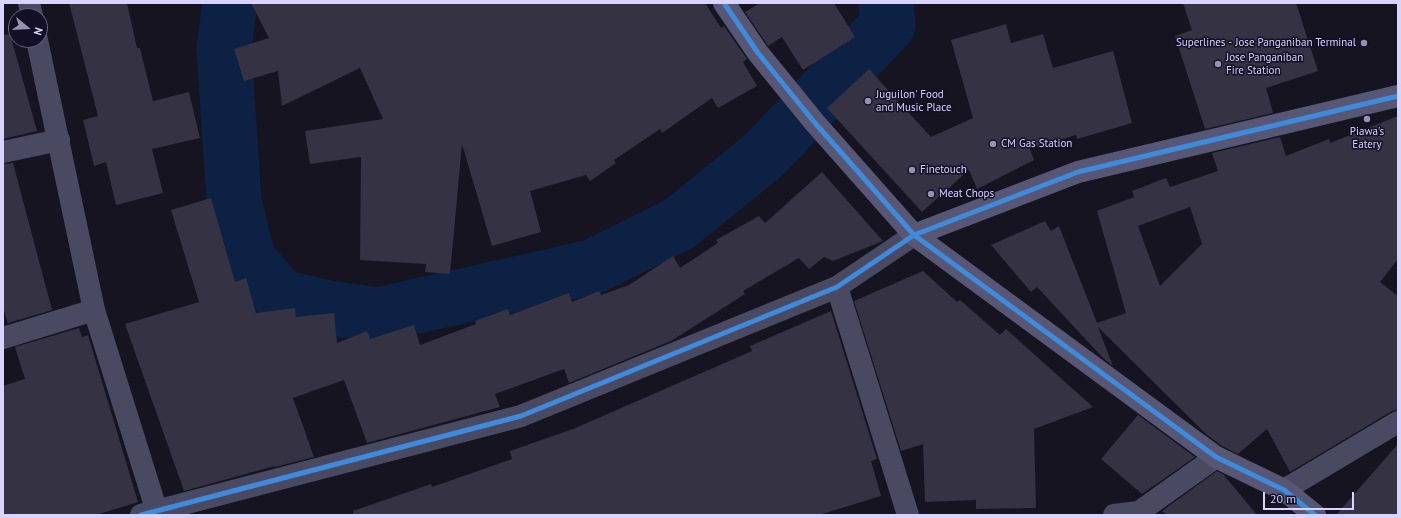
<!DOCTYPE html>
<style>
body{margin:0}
#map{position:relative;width:1401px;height:518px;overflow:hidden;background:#161421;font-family:"PT Sans",sans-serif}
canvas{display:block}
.frame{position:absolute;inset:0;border:4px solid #d9d4ff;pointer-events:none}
.north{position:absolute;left:8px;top:8px;width:40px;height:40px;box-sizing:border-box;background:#130f26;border:1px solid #625e7d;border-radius:50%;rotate:108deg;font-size:11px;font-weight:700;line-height:16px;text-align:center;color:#d9d4ff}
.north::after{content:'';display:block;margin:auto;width:14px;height:18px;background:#9591b1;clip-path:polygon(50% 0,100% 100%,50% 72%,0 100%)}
.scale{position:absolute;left:1263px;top:492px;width:91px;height:18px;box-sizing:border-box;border:2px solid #d9d4ff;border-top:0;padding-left:5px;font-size:12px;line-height:14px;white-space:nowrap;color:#d9d4ff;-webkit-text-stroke:3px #130f26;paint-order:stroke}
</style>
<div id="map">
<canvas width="1401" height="518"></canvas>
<div class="frame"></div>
<div class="north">N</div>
<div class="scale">20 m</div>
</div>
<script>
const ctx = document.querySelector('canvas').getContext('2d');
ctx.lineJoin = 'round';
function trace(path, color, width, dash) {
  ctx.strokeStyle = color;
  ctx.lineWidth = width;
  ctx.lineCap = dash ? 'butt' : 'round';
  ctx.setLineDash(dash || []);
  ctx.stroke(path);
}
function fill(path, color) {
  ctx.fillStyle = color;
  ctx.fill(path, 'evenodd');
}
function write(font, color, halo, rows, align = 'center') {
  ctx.font = font + ' "PT Sans",sans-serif';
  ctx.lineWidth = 3;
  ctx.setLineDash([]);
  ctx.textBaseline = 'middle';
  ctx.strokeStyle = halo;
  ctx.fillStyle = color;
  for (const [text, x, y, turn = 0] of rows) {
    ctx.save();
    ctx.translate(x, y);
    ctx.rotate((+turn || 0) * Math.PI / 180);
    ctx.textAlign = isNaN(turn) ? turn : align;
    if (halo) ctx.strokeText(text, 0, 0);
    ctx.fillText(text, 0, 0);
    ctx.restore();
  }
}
trace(new Path2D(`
 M230 3 224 49 234 201 248 259 281 297 329 308 377 315 592 267 679 224 764 155 888 25 886 3`), '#0d2144', 55);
fill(new Path2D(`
 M69 3H127L137 48H140L153 101 189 92 200 138 152 149 163 193 116 205 106 162 94 166 83 120 98 116Z
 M251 3H705L721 28 724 26 747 59 743 62 757 86 718 108 712 98 662 133 660 129 614 160 616 163 590 181 586 175 530 191 541 232 492 246 462 144 450 274 425 272 426 264 360 260 361 157 310 164 305 131 383 119 360 68 282 106 278 71 244 81 234 49 269 38Z
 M760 3H834L855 37 803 70 782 37 768 46 745 12Z
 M1183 3H1296L1318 71 1266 88 1273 113 1205 129 1175 36 1192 30Z
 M1006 24 1011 43 1043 34 1053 68 1113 51 1132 123 1077 139 1076 135 1030 149 1034 160 977 189 969 170 922 212 827 108 869 69 931 137 973 118 951 40Z
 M10 34 37 131 3 139V35Z
 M1398 116V259L1380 282 1398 296V410L1392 411 1290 472 1267 429 1238 454 1222 446 1206 434 1098 327 1113 366 1103 358 1037 287 1031 292 991 245 1045 221 1051 231 1059 226 1097 323 1126 313 1097 211 1134 197 1132 191 1166 178 1170 187 1218 171 1212 153 1280 137 1286 156 1329 139 1330 143ZM1190 207 1202 244 1160 286 1138 226Z
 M13 163 52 310 8 323 3 308V164Z
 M822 172 883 241 833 261 824 257 809 269 799 258 743 291 745 294 671 341 569 383 564 369 495 394 500 407 367 443 344 380 293 398 314 457 275 467V466L184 491 125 324 199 302 171 210 211 198 235 282 246 278 256 313 295 308 296 317 334 313 337 343 367 331 370 339 414 325 420 345 476 324 475 321 508 309 510 315 569 293 572 302 599 291 601 295 629 285 673 256 680 268 718 243 716 240 759 216 765 223Z
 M923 271 957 302 960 300 1000 335 1006 329 1093 407 1034 429 1036 508 976 509V500L925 502 923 444 901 451 854 301Z
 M831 311 877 459 871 461 881 496 819 515H353V511L431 484 432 487 512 459 510 451 573 429 752 351 750 346Z
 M79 328 82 337 88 335 138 502 96 515H3V386L25 379 15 347Z
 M1138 415 1195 457 1142 494 1101 459Z
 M1398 444V515H1336Z
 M1217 471 1223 474 1257 515H1167L1162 511Z`), '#343243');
trace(new Path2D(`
 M29 3 32 16
 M37 40 94 310 158 515
 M3 152 59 140
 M837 287 908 515
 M3 338 94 310
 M1284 490 1398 422
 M141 515 521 416 837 287 914 235
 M1114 515 1139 512 1216 457`), '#4a4962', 22);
trace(new Path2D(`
 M724 3 758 53 815 123 914 235 1216 457 1284 490 1315 515
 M914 235 1078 172 1398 96`), '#575674', 22);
trace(new Path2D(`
 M724 3 758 53 815 123 914 235 1216 457 1284 490 1315 515
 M141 515 521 416 837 287 914 235 1078 172 1398 96`), '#408adc', 5);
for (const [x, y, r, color] of [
 [1364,43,4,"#9591b1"],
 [1218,64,4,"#9591b1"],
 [868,101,4,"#9591b1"],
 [1367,119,4,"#9591b1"],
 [993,144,4,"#9591b1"],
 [912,170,4,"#9591b1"],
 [931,194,4,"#9591b1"]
]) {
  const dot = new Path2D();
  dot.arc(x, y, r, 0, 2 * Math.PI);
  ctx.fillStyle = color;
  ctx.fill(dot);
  trace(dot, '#130f26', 1.5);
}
write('11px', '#d9d4ff', '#130f26', [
 ["Superlines - Jose Panganiban Terminal",1356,43,"right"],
 ["Jose Panganiban",1226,58],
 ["Fire Station",1226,71],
 ["Juguilon' Food",876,95],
 ["and Music Place",876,108],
 ["Piawa's",1367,132,"center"],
 ["Eatery",1367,145,"center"],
 ["CM Gas Station",1001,144],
 ["Finetouch",920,170],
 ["Meat Chops",939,194]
], 'left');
</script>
